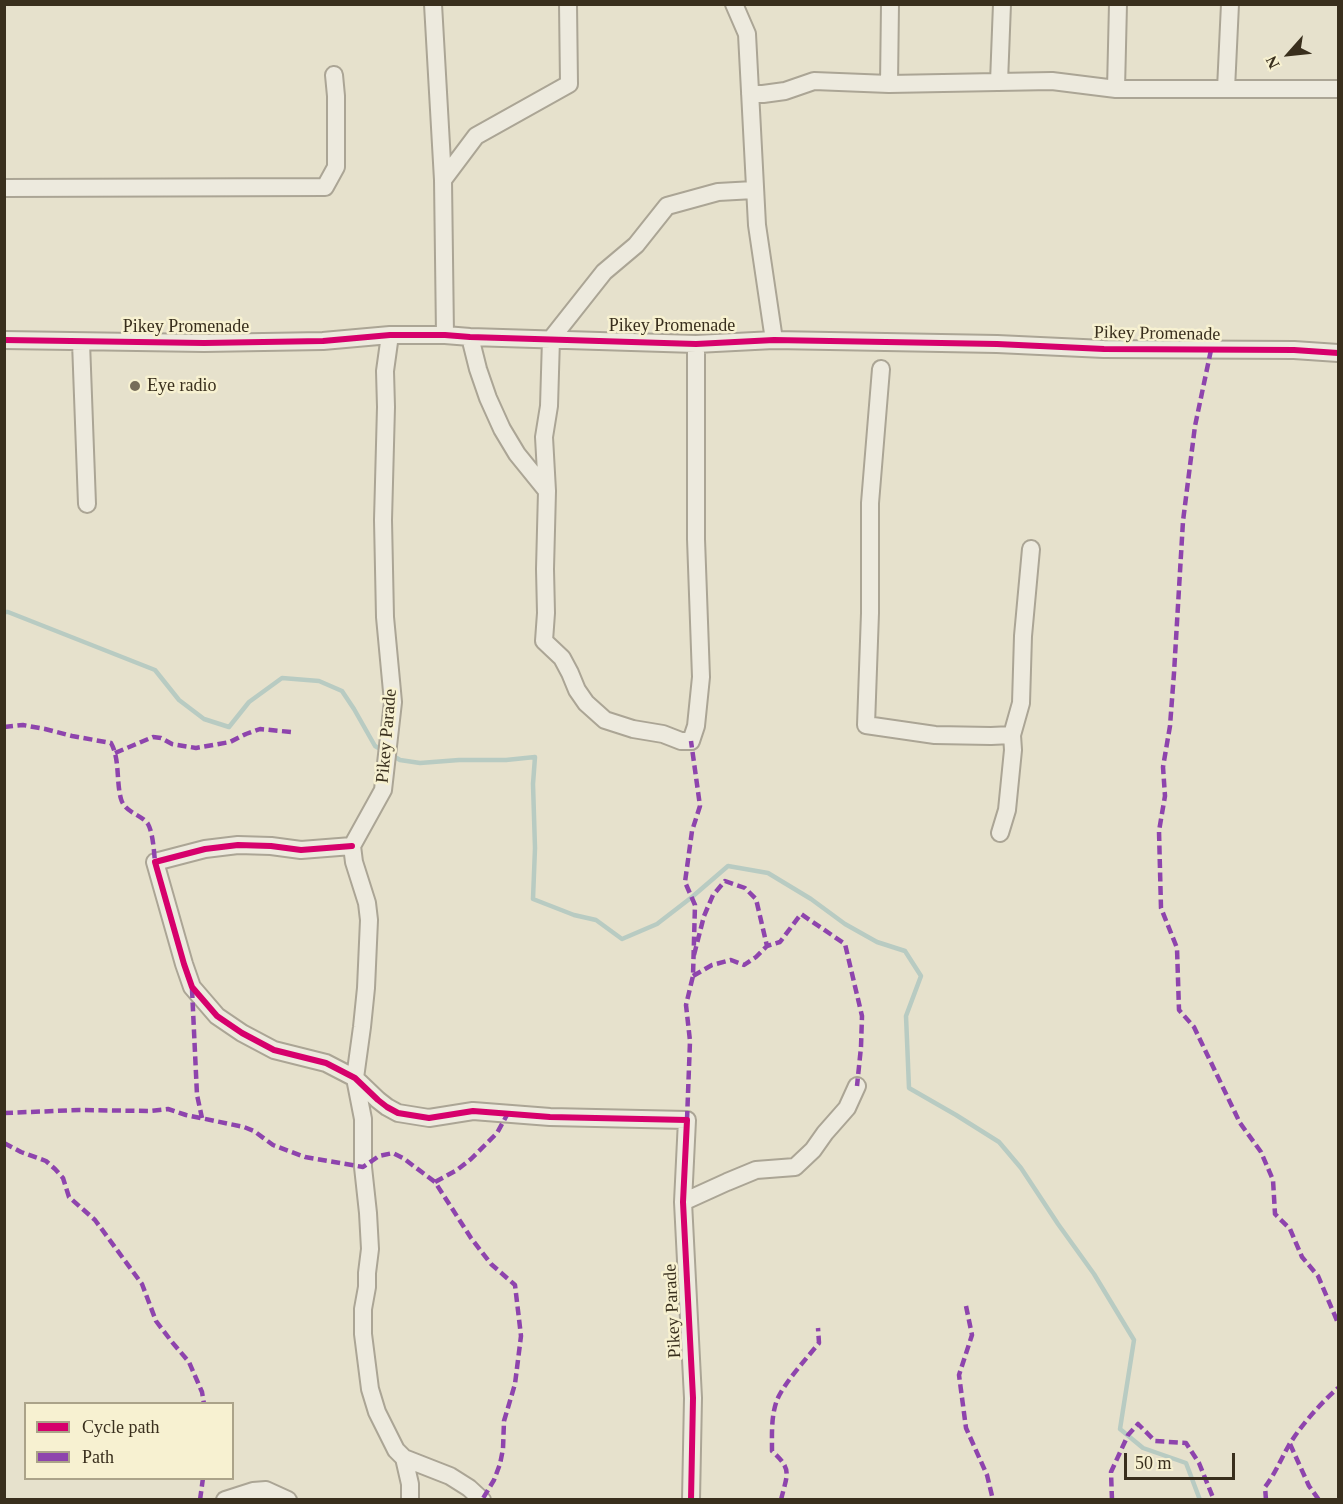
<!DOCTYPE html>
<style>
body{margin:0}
#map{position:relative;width:1343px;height:1504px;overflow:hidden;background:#e6e1cc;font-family:Georgia,serif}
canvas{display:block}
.frame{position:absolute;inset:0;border:6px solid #392f1d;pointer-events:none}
.legend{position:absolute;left:24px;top:1402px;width:210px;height:78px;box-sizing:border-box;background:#f7f1d1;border:2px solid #aba389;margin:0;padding:8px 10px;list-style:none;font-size:18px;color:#392f1d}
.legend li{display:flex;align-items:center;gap:12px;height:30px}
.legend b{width:30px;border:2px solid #aba389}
.north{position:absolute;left:1259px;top:24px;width:60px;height:60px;-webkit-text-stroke:4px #f7f1d1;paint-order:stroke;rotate:243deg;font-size:16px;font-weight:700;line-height:24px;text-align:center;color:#392f1d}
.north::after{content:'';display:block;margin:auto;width:21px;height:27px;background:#392f1d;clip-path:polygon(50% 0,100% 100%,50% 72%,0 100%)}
.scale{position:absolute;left:1124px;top:1453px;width:111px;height:27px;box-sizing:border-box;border:3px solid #392f1d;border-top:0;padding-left:8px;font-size:18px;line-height:21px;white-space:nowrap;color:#392f1d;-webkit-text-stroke:4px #f7f1d1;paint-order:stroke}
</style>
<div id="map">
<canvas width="1343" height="1504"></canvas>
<div class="frame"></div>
<ul class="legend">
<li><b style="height:8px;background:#d6006c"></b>Cycle path</li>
<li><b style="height:8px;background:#8e44ad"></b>Path</li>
</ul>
<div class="north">N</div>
<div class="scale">50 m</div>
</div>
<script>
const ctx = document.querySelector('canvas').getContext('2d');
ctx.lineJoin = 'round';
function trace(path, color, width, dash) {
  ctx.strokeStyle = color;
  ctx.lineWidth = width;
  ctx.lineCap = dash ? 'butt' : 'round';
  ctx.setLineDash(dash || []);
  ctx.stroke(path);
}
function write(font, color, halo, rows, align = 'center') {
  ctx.font = font + ' Georgia,serif';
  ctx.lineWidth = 5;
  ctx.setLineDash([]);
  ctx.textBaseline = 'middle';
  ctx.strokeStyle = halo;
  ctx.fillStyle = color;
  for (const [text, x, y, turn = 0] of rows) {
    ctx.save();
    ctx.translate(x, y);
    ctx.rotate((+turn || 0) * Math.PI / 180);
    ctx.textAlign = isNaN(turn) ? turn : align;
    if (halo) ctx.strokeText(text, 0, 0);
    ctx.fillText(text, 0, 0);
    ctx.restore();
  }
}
trace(new Path2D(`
 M4 612H8L155 670 179 700 204 719 229 727 249 702 282 678 319 681 342 691 354 709 375 746 382 750
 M390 754 400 760 420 763 459 760H506L535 757 533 784 535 848 533 899 574 915 596 920 622 939 657 924 692 897 728 866 768 873 811 899 845 924 877 942 905 951 921 976 906 1016 909 1088 956 1115 999 1142 1021 1168 1058 1224 1094 1274 1134 1340 1120 1429 1143 1448 1186 1463 1200 1500`), '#b8cbc2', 4.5);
const minor = new Path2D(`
 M433 4 443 180 445 335
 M734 4 747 34 757 225 774 340
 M999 82 1002 4
 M889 84 890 4
 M1116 89 1118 4
 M1226 89 1230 4
 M750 94H763L785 91 814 81 889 84 1052 81 1116 89H1338
 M443 180 476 136 569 84 568 4
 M4 188 325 187 336 167V96L334 75
 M390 335 385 371 386 407 383 520 385 617 393 702 383 790 352 846 354 862 367 903 369 920 366 988 362 1027 355 1078 363 1119V1167L368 1213 370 1249 367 1273V1287L363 1309V1334L370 1389 377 1412 396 1450 404 1458 450 1476 469 1488 482 1500
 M470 337 478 369 488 398 502 429 517 454 547 491 545 569 546 613 544 641 562 658 570 673 577 690 586 703 605 720 633 729 663 734 681 741H691L696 726 701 677 696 539V344
 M4 340 204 343 323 341 390 335H445L470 337 696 344 774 340 997 344 1104 349 1294 350 1338 353
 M81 342 87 504
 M881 369 870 503V613L866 725 935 735 991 736 1012 735
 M547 491 544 437 549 406 551 339 604 272 636 245 667 206 718 192 754 190
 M1000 833 1007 810 1013 750 1012 735 1021 703 1023 636 1031 549
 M352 846 301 850 271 846 238 845 205 849 155 862 184 964 192 987 217 1016 242 1033 274 1050 326 1063 355 1078 378 1100 387 1107 398 1113 429 1118 473 1111 550 1117 687 1120 683 1202 693 1398 691 1500
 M683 1202 727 1182 756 1170 795 1167 813 1150 825 1133 847 1108 857 1086
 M404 1458 410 1484V1500
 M225 1500 253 1491 266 1490 288 1500`);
trace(minor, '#aba595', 20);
trace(minor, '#edeade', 16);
trace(new Path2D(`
 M1211 350 1195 426 1183 521 1174 673 1170 726 1163 767 1165 796 1159 831 1161 908 1177 948 1179 1010 1194 1027 1240 1123 1261 1152 1273 1180 1275 1214 1290 1229 1302 1257 1318 1276 1338 1323
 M4 727 23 725 45 729 72 736 111 743C120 759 116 781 121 799 125 813 141 814 148 824 153 833 154 852 155 862
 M115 753 153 737 161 738 172 744 196 748 230 742 246 734 260 729 291 732
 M694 955 704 916 713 895 725 881 745 888 756 899 767 946 780 942 801 914 845 944 862 1016 861 1047 857 1086
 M693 976 712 965 731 960 744 965 756 957 767 946
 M192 989 197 1095 202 1118
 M4 1113 79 1110 149 1111 168 1109 186 1115 244 1127 254 1131 273 1145 305 1157 363 1167 379 1156 393 1153 403 1158 435 1182 471 1238 491 1264 515 1285 521 1336 515 1384 504 1421 503 1449 500 1464 494 1480 482 1500
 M687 1120 690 1041 686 1005 693 976 695 905 685 882 692 831 700 806 691 741
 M4 1143 21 1152 46 1161 55 1169 63 1178 69 1197 95 1220 142 1284 156 1321 172 1342 189 1362 202 1392 204 1404
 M435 1182 457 1170 471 1159 497 1133 507 1115
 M966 1306 972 1335 959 1375 966 1428 987 1475 993 1500
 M1290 1444 1309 1486 1319 1500
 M200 1500 203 1478
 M781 1500C787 1474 793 1470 772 1451 772 1434 771 1416 777 1400 784 1383 807 1358 819 1343L818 1328
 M1112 1500 1111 1472 1128 1435 1138 1424 1155 1441 1186 1443 1199 1463 1214 1500
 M1266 1500 1265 1487C1275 1474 1281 1459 1289 1445 1302 1424 1320 1404 1338 1388`), '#8e44ad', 4.5, [9, 4.5]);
trace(new Path2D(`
 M4 340 204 343 323 341 390 335H445L470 337 696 344 774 340 997 344 1104 349 1294 350 1338 353
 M352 846 301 850 271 846 238 845 205 849 155 862 184 964 192 987 217 1016 242 1033 274 1050 326 1063 355 1078 378 1100 387 1107 398 1113 429 1118 473 1111 550 1117 687 1120 683 1202 693 1398 691 1500`), '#d6006c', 6);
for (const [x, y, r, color] of [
 [135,386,6,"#766d5a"]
]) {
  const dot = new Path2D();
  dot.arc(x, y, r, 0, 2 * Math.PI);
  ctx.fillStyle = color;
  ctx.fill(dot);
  trace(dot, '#f7f1d1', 2);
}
write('18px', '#392f1d', '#f7f1d1', [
 ["Pikey Promenade",672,326],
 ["Pikey Promenade",186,327],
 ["Pikey Promenade",1157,334,1],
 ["Pikey Parade",387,736,-85],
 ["Pikey Parade",673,1311,-93]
]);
write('18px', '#392f1d', '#f7f1d1', [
 ["Eye radio",147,386]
], 'left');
</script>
